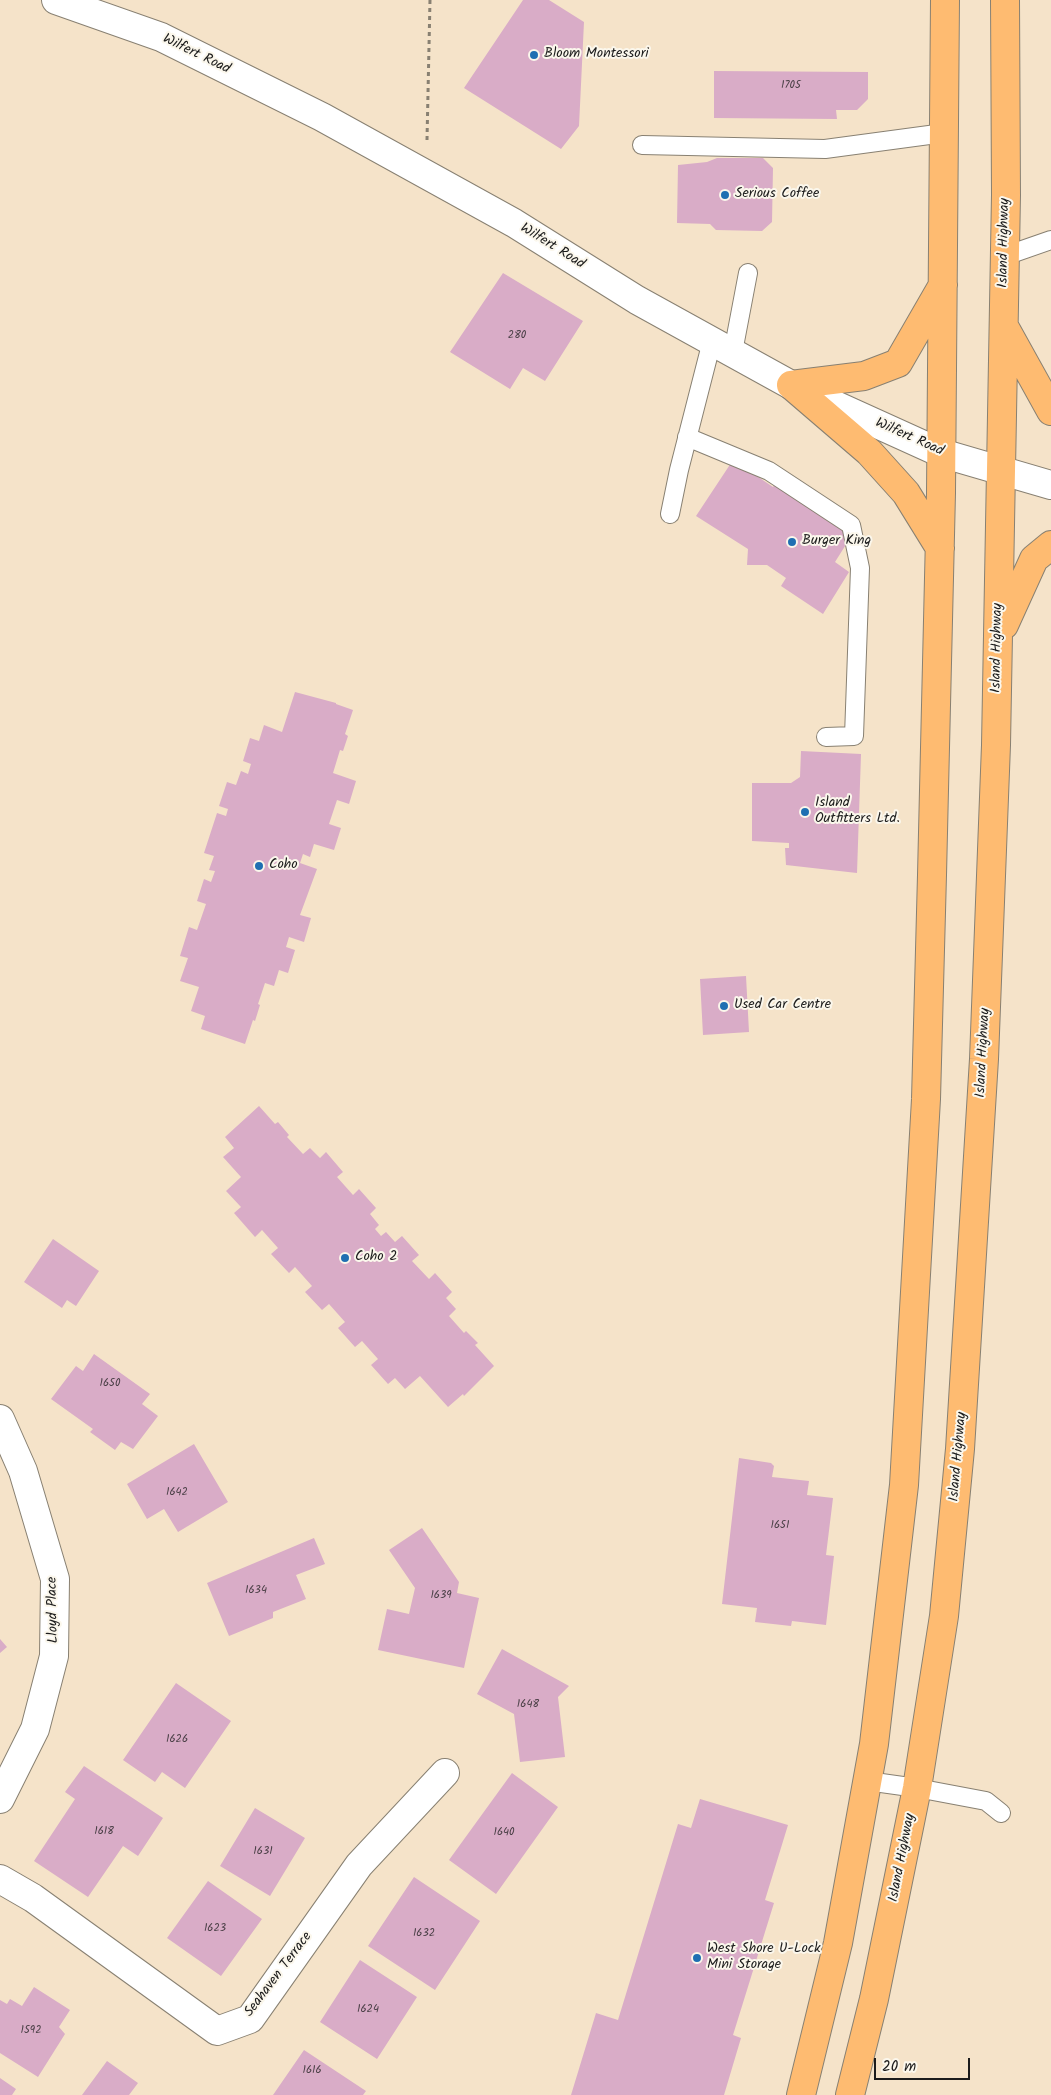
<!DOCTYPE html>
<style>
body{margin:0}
#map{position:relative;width:1051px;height:2095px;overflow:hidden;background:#f5e3c9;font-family:Kalam,sans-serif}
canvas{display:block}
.scale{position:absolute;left:874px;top:2058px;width:96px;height:22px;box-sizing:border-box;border:2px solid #1c1c1c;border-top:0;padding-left:6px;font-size:15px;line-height:18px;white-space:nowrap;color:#1c1c1c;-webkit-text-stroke:4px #fbf7ec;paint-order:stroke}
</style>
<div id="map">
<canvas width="1051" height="2095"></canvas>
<div class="scale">20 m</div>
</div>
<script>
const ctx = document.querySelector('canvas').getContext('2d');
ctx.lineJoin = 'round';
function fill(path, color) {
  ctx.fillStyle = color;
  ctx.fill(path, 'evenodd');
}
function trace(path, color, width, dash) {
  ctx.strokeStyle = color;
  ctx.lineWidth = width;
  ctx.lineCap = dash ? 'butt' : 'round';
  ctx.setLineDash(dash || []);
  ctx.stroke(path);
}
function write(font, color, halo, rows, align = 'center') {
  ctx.font = font + ' Kalam,sans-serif';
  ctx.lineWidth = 4;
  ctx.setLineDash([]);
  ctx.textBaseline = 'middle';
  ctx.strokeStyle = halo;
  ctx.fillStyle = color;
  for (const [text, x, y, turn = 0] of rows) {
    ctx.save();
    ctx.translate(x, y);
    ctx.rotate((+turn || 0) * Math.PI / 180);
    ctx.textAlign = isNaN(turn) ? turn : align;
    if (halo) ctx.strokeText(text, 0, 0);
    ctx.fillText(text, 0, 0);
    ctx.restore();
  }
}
fill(new Path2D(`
 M523 0H549L584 22 579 126 561 149 464 88Z
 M714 71 868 72V99L857 110H836L837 119 714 118Z
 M717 158H763L773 168 772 222 762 231 716 230 710 224 677 223 678 165 707 162Z
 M503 273 583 321 545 381 523 368 510 389 450 352Z
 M733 460 773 487 778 479 852 535 835 562 849 572 823 614 781 586 786 578 767 565H747L748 549 696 516Z
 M295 692 336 703V704L353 710 345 734 348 736 343 751 340 750 333 773 356 781 349 804 337 800 329 824 341 828 334 850 314 844 310 857 303 854 300 863 317 869 300 915 311 918 304 942 289 937 286 947 295 950 288 973 279 970 274 986 265 983 258 1004 260 1005 255 1021 253 1020 245 1044 201 1029 205 1016 191 1011 199 987 180 981 188 958 180 956 189 927 197 930 206 904 197 901 204 879 211 882 215 871 209 870 214 856 204 853 217 813 226 816 228 809 219 806 227 782 236 785 241 771 248 774 251 764 243 761 250 738 259 741 264 725 282 732Z
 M801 751 861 754 857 873 786 865 785 848H789V843L752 841V783H791L800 777Z
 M746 976 749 1032 703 1035 700 979Z
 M259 1106 275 1124 278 1122 289 1135 287 1137 303 1154 310 1148 320 1158 326 1152 343 1172 337 1177 353 1195 359 1189 376 1208 370 1214 379 1225 375 1229 381 1236 386 1232 395 1242 402 1236 419 1255 412 1261 429 1279 435 1273 452 1292 446 1298 456 1309 449 1316 464 1333 466 1331 478 1343 475 1345 494 1366 464 1396 463 1394 448 1407 420 1376 405 1389 395 1378 388 1384 371 1365 378 1359 362 1341 355 1347 338 1328 345 1322 329 1304 322 1310 305 1292 312 1286 295 1267 289 1273 271 1254 278 1248 262 1230 255 1237 234 1213 241 1207 226 1191 241 1177 223 1157 234 1148 225 1137Z
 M53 1239 99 1271 76 1306 67 1300 62 1308 24 1282Z
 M94 1354 150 1394 142 1404 158 1416 133 1449 121 1442 115 1450 90 1432 93 1429 51 1399 76 1366 83 1371Z
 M194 1444 228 1502 178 1532 164 1509 147 1519 127 1484Z
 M739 1458 771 1463 774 1466 772 1477 809 1481 807 1495 833 1498 826 1555 834 1556 826 1625 792 1621 791 1626 755 1622 757 1608 722 1604Z
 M422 1528 459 1582 457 1593 479 1598 464 1668 378 1650 387 1609 409 1614 415 1588 389 1550Z
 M314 1538 325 1564 296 1575 306 1599 273 1612V1618L229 1636 207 1583Z
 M0 1639 7 1647 0 1653Z
 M502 1649 569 1686 558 1697 565 1757 520 1762 514 1714 477 1694Z
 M176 1683 231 1721 185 1788 162 1772 155 1782 123 1760Z
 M84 1766 163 1818 138 1856 123 1846 88 1897 34 1861 75 1799 65 1792Z
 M512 1773 558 1807 496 1894 449 1860Z
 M700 1799 788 1825 765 1900 774 1903 733 2035 741 2038 724 2095H571L596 2013 618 2020 678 1824 691 1828Z
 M255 1808 305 1838 270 1896 220 1866Z
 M414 1877 480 1921 435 1990 368 1946Z
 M208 1881 262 1919 221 1976 167 1938Z
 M360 1960 417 1997 377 2059 320 2022Z
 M34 1987 70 2010 59 2027 65 2034 38 2077 0 2053V2000L7 2004 10 1999 22 2006Z
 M304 2050 366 2091 363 2095H273Z
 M107 2061 138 2083 129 2095H82Z
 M0 2078 16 2089 12 2095H0Z`), '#d9acc7');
const service = new Path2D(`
 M642 145 825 149 944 133
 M1005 256 1051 240
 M733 352 748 273
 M687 437 769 471 851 525 860 568 854 736 826 737
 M670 514 679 470 712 341
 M867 1781 917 1788 986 1801 1001 1813`);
const minor = new Path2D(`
 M56 0 161 37 322 117 514 223 637 300 791 385 941 453 1051 485
 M0 1419 23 1471 55 1579 54 1656 35 1729 0 1799
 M0 1879 33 1898 217 2031 250 2019 359 1865 445 1773`);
const primary = new Path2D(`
 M1005 328 1051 411
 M791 385 869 452 906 493 940 548
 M791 385 864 376 898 363 943 285
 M1004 625 1034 559 1051 545
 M801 2095 838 1943 874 1744 904 1485 926 1099 932 875 941 493 945 0
 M850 2095 874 1999 917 1788 944 1616 960 1449 984 1059 996 745 1006 195 1005 0`);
trace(service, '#888072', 20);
trace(minor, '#888072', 30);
trace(primary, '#888072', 30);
trace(new Path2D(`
 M427 140 430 0`), '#888072', 3, [4, 4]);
trace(service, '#fff', 18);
trace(minor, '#fff', 28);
trace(primary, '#febb71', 28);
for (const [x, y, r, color] of [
 [534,55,5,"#1f6fb2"],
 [725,195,5,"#1f6fb2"],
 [792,542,5,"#1f6fb2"],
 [805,812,5,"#1f6fb2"],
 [259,866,5,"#1f6fb2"],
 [724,1006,5,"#1f6fb2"],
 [345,1258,5,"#1f6fb2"],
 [697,1958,5,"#1f6fb2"]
]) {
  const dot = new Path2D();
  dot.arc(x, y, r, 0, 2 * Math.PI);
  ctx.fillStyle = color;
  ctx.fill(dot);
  trace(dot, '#fbf7ec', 2);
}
write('11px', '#4b4047', null, [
 ["1705",791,86],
 ["280",517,336],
 ["1650",110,1384],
 ["1642",177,1493],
 ["1651",780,1526],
 ["1634",256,1591],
 ["1639",441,1596],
 ["1648",528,1705],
 ["1626",177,1740],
 ["1618",104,1832],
 ["1640",504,1833],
 ["1631",263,1852],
 ["1623",215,1929],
 ["1632",424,1934],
 ["1624",368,2010],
 ["1592",31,2031],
 ["1616",312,2071]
]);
write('14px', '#1c1c1c', '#fbf7ec', [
 ["Wilfert Road",196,55,26],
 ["Island Highway",1005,243,-89],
 ["Wilfert Road",552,247,32],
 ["Wilfert Road",909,438,24],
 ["Island Highway",998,648,-89],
 ["Island Highway",984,1053,-87],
 ["Island Highway",959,1457,-85],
 ["Lloyd Place",54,1610,-91],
 ["Island Highway",903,1858,-79],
 ["Seahaven Terrace",279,1975,-53]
]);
write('14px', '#1c1c1c', '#fbf7ec', [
 ["Bloom Montessori",544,55],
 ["Serious Coffee",735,195],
 ["Burger King",802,542],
 ["Island",815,804],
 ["Outfitters Ltd.",815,820],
 ["Coho",269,866],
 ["Used Car Centre",734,1006],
 ["Coho 2",355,1258],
 ["West Shore U-Lock",707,1950],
 ["Mini Storage",707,1966]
], 'left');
</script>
